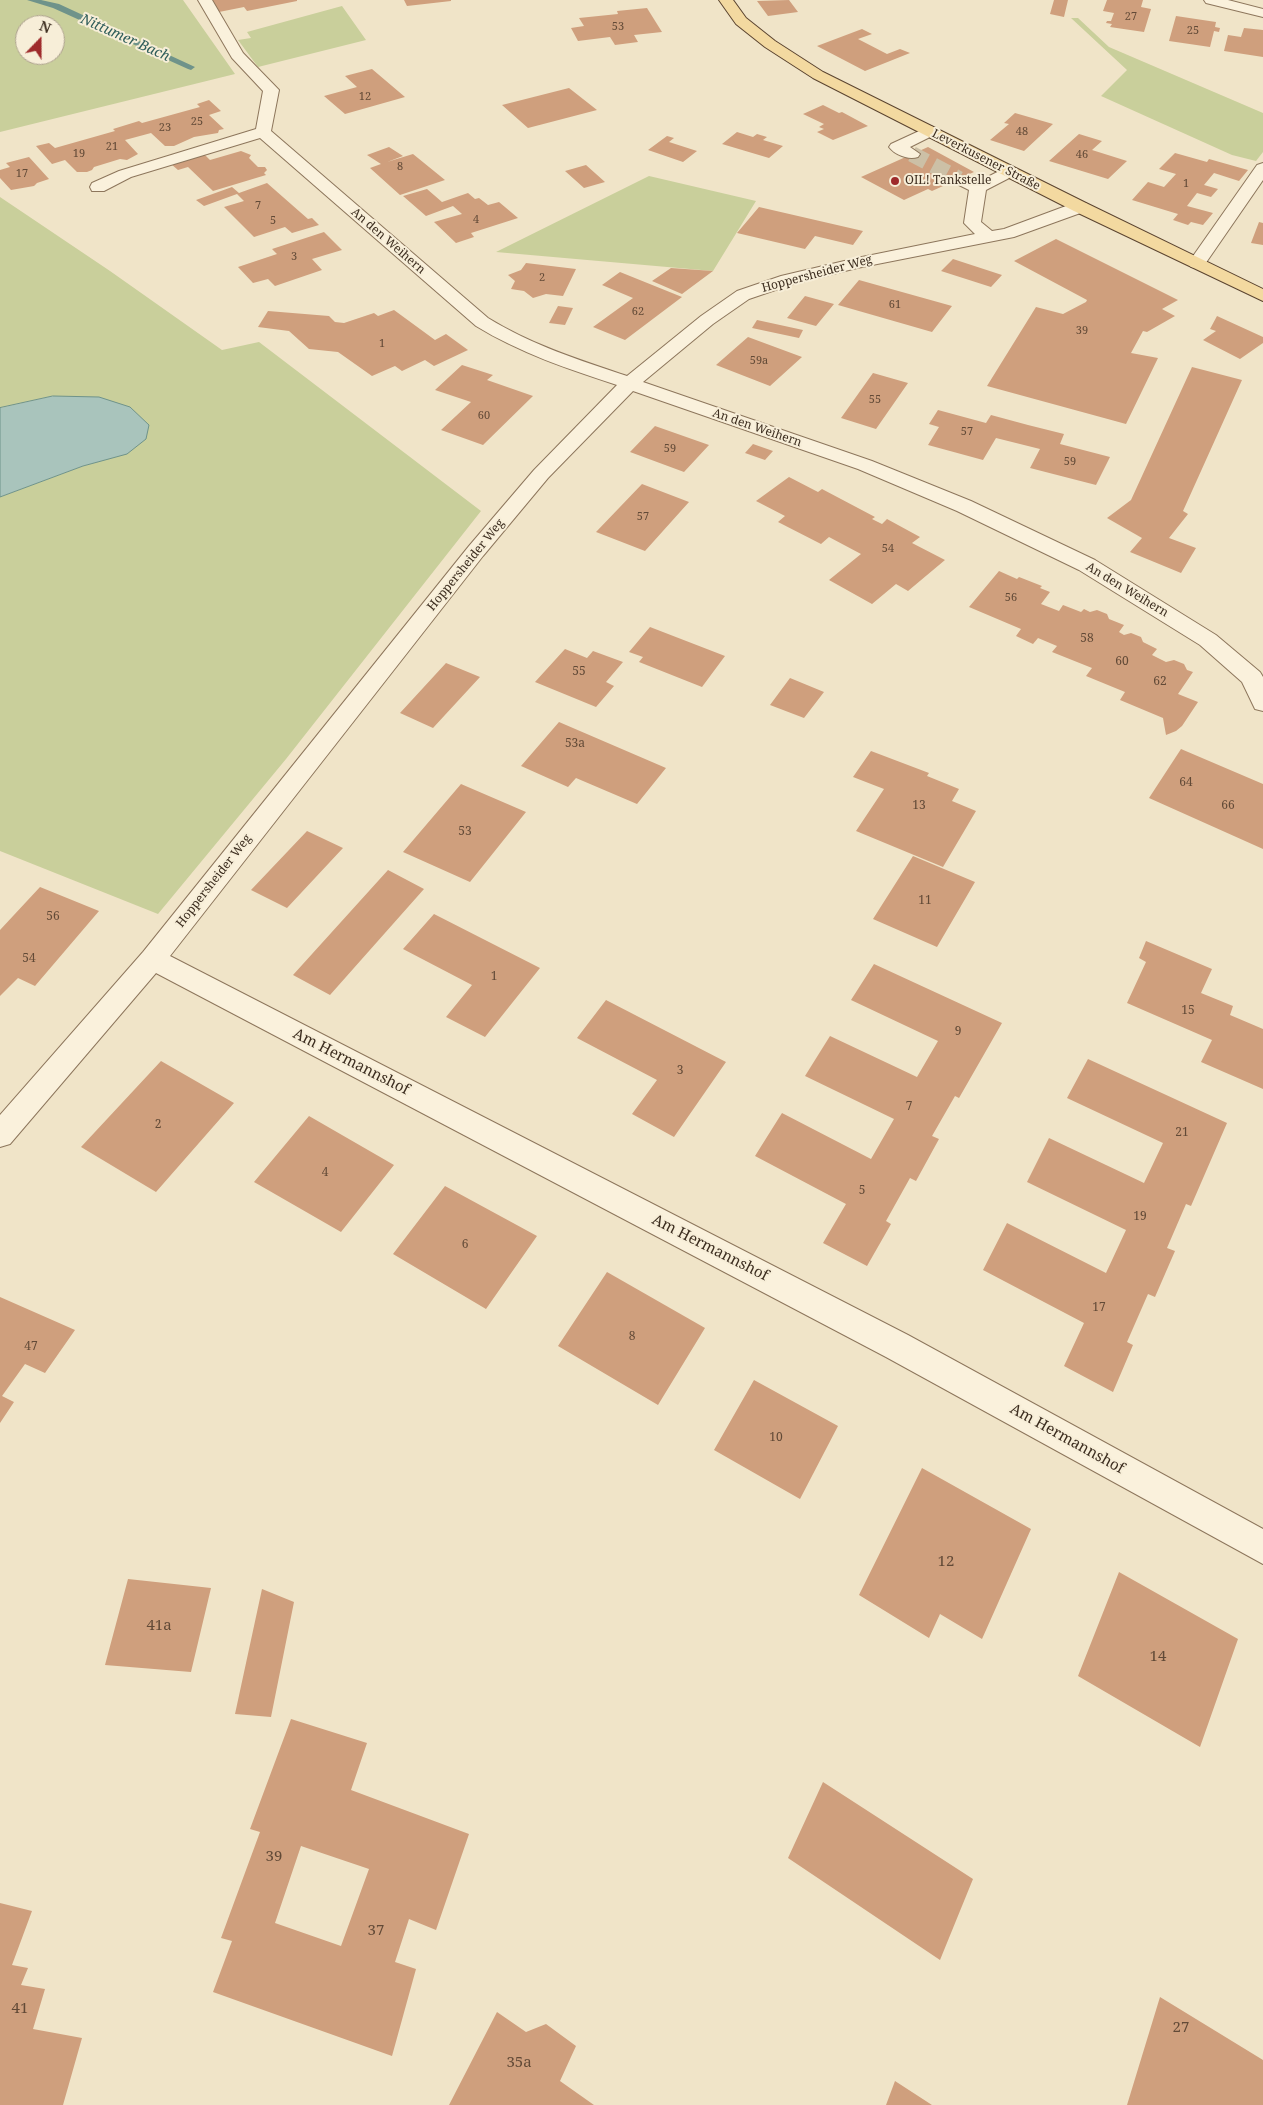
<!DOCTYPE html>
<meta charset="utf-8">
<style>
body{margin:0}
#map{position:relative;width:1263px;height:2105px;overflow:hidden;background:#f0e4c8;font-family:"Noto Serif",serif}
canvas{display:block}
.north{position:absolute;left:15px;top:15px;width:50px;height:50px;box-sizing:border-box;background:#f7eed8;border:1px solid #ada18e;border-radius:50%;rotate:22deg;font-size:14px;font-weight:700;line-height:20px;text-align:center;color:#3d2e20}
.north::after{content:'';display:block;margin:auto;width:18px;height:22px;background:#9e2a2b;clip-path:polygon(50% 0,100% 100%,50% 72%,0 100%)}
</style>
<div id="map">
<canvas width="1263" height="2105"></canvas>
<div class="north">N</div>
</div>
<script>
const ctx = document.querySelector('canvas').getContext('2d');
ctx.lineJoin = 'round';
function fill(path, color) {
  ctx.fillStyle = color;
  ctx.fill(path, 'evenodd');
}
function trace(path, color, width, dash) {
  ctx.strokeStyle = color;
  ctx.lineWidth = width;
  ctx.lineCap = dash ? 'butt' : 'round';
  ctx.setLineDash(dash || []);
  ctx.stroke(path);
}
function write(font, color, halo, rows, align = 'center') {
  ctx.font = font + ' "Noto Serif",serif';
  ctx.lineWidth = 4;
  ctx.setLineDash([]);
  ctx.textBaseline = 'middle';
  ctx.strokeStyle = halo;
  ctx.fillStyle = color;
  for (const [text, x, y, turn = 0] of rows) {
    ctx.save();
    ctx.translate(x, y);
    ctx.rotate((+turn || 0) * Math.PI / 180);
    ctx.textAlign = isNaN(turn) ? turn : align;
    if (halo) ctx.strokeText(text, 0, 0);
    ctx.fillText(text, 0, 0);
    ctx.restore();
  }
}
fill(new Path2D(`
 M0 0H183L235 74 0 132ZM25 25H55V55H25Z
 M342 6 366 40 258 67 238 40 251 38 247 32Z
 M1071 18H1078L1109 47 1263 113V152L1256 161 1232 155 1101 96 1127 70Z
 M649 176 756 201 713 271 496 252Z
 M0 197 110 271 222 350 259 342 481 511 286 759 158 914 0 851V497L83 466 127 453 53 396 0 408Z`), '#c9cf9b');
const water = new Path2D(`
 M53 396 99 397 130 407 149 425 146 439 127 454 83 466 0 497V408Z`);
fill(water, '#a9c4bc');
trace(water, '#6f938a', 1);
fill(new Path2D(`
 M27 0H41L59 4 195 67 191 70 188 69 53 8Z`), '#6f938a');
fill(new Path2D(`
 M210 0H297V1L247 11 244 7 219 12Z
 M404 0H451V1L407 6Z
 M789 0 798 12 768 16 757 1Z
 M1054 0H1068L1064 17 1050 14Z
 M1107 0H1143L1141 7 1151 9 1144 32 1110 27 1112 24 1106 23 1107 21H1111L1114 13 1103 11Z
 M647 8 662 32 634 35 638 42 615 45 610 37 578 41 571 28 584 26 579 18 618 14 617 11Z
 M1176 16 1216 22 1215 27 1220 28 1219 32 1214 31 1210 47 1169 41Z
 M1244 28 1263 30V57L1224 51 1228 35 1241 37Z
 M862 29 872 34 858 39 887 54 900 49 910 53 865 71 817 46Z
 M372 69 405 97 345 114 324 96 357 87 345 76Z
 M569 88 597 110 528 128 502 105Z
 M209 100 221 111 209 115 224 129 219 130 218 133 194 137 174 146H165L151 133 125 140 138 154 127 160 120 159 94 167 92 170 87 172H77L65 160 52 164 36 146 49 143 55 148 115 131 113 129 139 121 142 123 200 107 197 104Z
 M823 105 839 113 842 112 868 126 833 140 817 132 824 129 819 127 824 124 803 114Z
 M1015 113 1053 124 1024 151 990 140 1009 124 1004 123Z
 M737 132 753 137 757 134 767 137 763 140 783 146 769 158 722 144Z
 M1079 134 1102 141 1092 150 1127 161 1108 179 1049 161Z
 M667 136 674 138 669 142 697 151 683 162 648 150Z
 M389 147 403 156 387 162 413 154 445 180 400 195 370 168 381 164 367 155Z
 M928 147 974 172 932 191 928 189 904 200 861 177Z
 M241 151 251 155 249 158 258 167H265L267 170 264 173 266 175 213 191 188 167 178 170 171 164 204 154 210 160Z
 M1175 153 1207 162 1209 159 1248 170 1239 181 1214 173 1204 185 1218 189 1211 197 1197 193 1187 206 1213 213 1203 225 1191 222 1188 225 1173 220 1178 214 1132 200 1148 182 1164 187 1176 174 1159 169Z
 M29 157 49 179 37 183 34 186 11 190 0 178V170L10 167 6 163Z
 M586 165 605 182 584 188 565 171Z
 M267 183 308 219 312 218 319 225 292 233 285 227 254 237 224 207 244 201 237 194 204 206 196 200 232 187 239 193Z
 M427 189 442 202 468 193 475 199 479 198 488 205 499 202 518 218 471 233 474 237 456 243 434 222 462 214 453 206 426 216 403 196Z
 M759 207 863 231 853 245 815 236 805 249 737 233Z
 M1259 222 1263 223V245L1251 243Z
 M324 232 342 250 312 259 322 270 275 286 268 279 253 283 238 267 277 254 272 249Z
 M1056 239 1178 300 1162 309 1175 316 1147 332 1143 331 1131 353 1158 358 1126 424 987 386 1036 307 1063 314 1086 302 1087 300 1014 261Z
 M953 259 1002 275 991 287 941 271Z
 M526 263 576 269 563 296 546 294 533 298 524 291 511 289 515 281 508 275 521 270Z
 M671 268 713 271 682 294 652 281Z
 M620 272 682 297 625 340 593 327 633 298 602 285Z
 M859 280 952 306 932 332 838 305Z
 M805 296 834 304 816 326 787 318Z
 M558 306 573 308 565 325 549 323Z
 M394 310 435 340 446 334 468 350 434 366 425 360 402 371 395 366 372 376 338 352 309 349 289 331 258 327 268 311 329 316 335 322 344 323 374 313 378 316Z
 M1217 316 1263 337V343L1240 359 1203 340 1216 331 1210 329Z
 M757 320 803 330 799 338 752 328Z
 M748 337 802 357 770 386 716 365Z
 M462 365 493 375 487 380 533 396 483 445 441 430 471 402 435 390Z
 M1192 367 1242 380 1183 511 1188 514 1169 538 1196 548 1181 573 1130 552 1142 538 1107 518 1131 500Z
 M873 373 908 383 876 429 841 418Z
 M938 410 986 423 991 415 1028 425 1064 434 1060 444 1110 457 1096 485 1030 468 1040 449 996 438 983 460 928 445 939 427 929 424Z
 M655 426 709 445 684 472 630 452Z
 M753 444 773 451 765 460 745 453Z
 M789 477 818 492 822 489 875 517 872 519 882 524 887 519 920 537 912 543 945 560 908 591 896 584 872 604 829 580 861 554 829 537 821 544 778 522 785 516 756 501Z
 M642 484 689 502 645 551 596 532Z
 M999 571 1017 579 1019 577 1042 586 1040 588 1050 592 1041 604 1059 611 1063 605 1081 612 1084 609 1090 612 1097 610 1107 614 1109 619 1124 625 1119 632 1124 635 1131 633 1141 637 1143 642 1157 649 1152 655 1166 662 1174 660 1184 664 1187 670 1193 672 1178 694 1198 702 1182 726 1176 731 1166 735 1163 718 1120 700 1125 692 1086 676 1092 668 1052 652 1057 646 1038 638 1033 644 1016 636 1021 629 969 607Z
 M650 627 725 656 702 687 639 662 643 657 629 652Z
 M565 649 587 658 593 651 623 662 606 682 614 686 596 707 535 682Z
 M446 663 480 677 433 728 400 713Z
 M790 678 824 692 804 718 770 705Z
 M559 722 666 768 637 804 576 778 568 787 521 766Z
 M1181 749 1263 784V849L1149 798Z
 M871 751 929 773 927 776 959 789 952 801 976 811 943 867 856 831 884 789 853 777Z
 M461 784 526 812 470 882 403 852Z
 M307 831 343 848 287 908 251 890Z
 M913 856 975 882 937 947 873 919Z
 M388 870 424 889 330 995 293 975Z
 M40 887 99 911 35 986 18 978 0 996V930Z
 M434 914 540 968 485 1037 446 1017 472 985 403 949Z
 M1146 941 1212 969 1201 993 1233 1006 1230 1015 1263 1029V1089L1201 1062 1212 1040 1127 1003 1146 962 1139 958Z
 M874 964 1002 1023 959 1098 955 1096 932 1136 939 1139 916 1181 910 1178 886 1221 891 1224 867 1266 823 1243 846 1204 755 1156 782 1113 871 1159 894 1119 805 1076 830 1036 917 1077 938 1041 851 1000Z
 M606 1000 726 1062 674 1137 632 1114 657 1080 577 1038Z
 M1088 1059 1227 1123 1191 1206 1186 1204 1167 1248 1175 1251 1155 1297 1148 1294 1127 1342 1133 1345 1113 1392 1064 1366 1084 1323 983 1270 1007 1223 1106 1273 1126 1230 1027 1182 1049 1138 1144 1183 1163 1143 1067 1098Z
 M161 1061 234 1103 156 1192 81 1147Z
 M309 1116 394 1165 341 1232 254 1182Z
 M445 1186 537 1236 486 1309 393 1254Z
 M607 1272 705 1328 658 1405 558 1346Z
 M0 1297 75 1330 45 1373 25 1364 2 1396 14 1402 0 1423Z
 M754 1380 838 1426 800 1499 714 1450Z
 M922 1468 1031 1529 982 1639 940 1614 929 1638 859 1595Z
 M1119 1572 1238 1639 1200 1747 1078 1676Z
 M128 1579 211 1588 191 1672 105 1665Z
 M262 1589 294 1602 271 1717 235 1714Z
 M291 1719 367 1743 351 1790 469 1834 436 1930 409 1919 395 1962 416 1969 392 2056 213 1992 232 1941 221 1938 260 1832 250 1829ZM301 1846 369 1869 341 1946 275 1923Z
 M823 1782 973 1879 940 1960 788 1858Z
 M0 1903 32 1911 12 1965 28 1968 21 1985 45 1989 33 2029 82 2038 63 2105H0Z
 M1160 1997 1263 2060V2105H1127Z
 M497 2012 526 2032 546 2024 576 2046 560 2081 594 2105H449Z
 M895 2081 932 2105H886Z`), '#cf9f7d');
trace(new Path2D(`
 M912 154 959 179`), '#ccc0a6', 16, [16, 8]);
const minor = new Path2D(`
 M198 0H212L243 53 279 90 271 131 488 318C532 345 579 360 627 376L701 316 737 291 781 276 857 258 975 234 964 223 969 190 953 182 951 179 953 176H965L978 182 1003 169H1015L1017 172 1015 175 986 190 981 222 992 231 1004 229 1074 203H1086L1088 207 1086 211 1014 237 857 268 793 284 749 299 713 324 643 382 872 461 971 501 1095 560 1216 635 1260 672 1263 677V711L1255 709 1242 682 1200 645 1079 570 957 511 858 469 633 391 548 478 483 556 170 956 908 1335 1263 1529V1564L886 1357 156 973 10 1144 0 1147V1115L143 952 469 546 534 470 617 385C568 369 520 353 476 326L260 138 131 177 104 191H92L90 187 92 183 119 171 256 129 263 91 232 58Z
 M1204 0H1228L1263 9V17L1206 3Z
 M930 126 936 128 938 131 936 134 910 147 920 154 918 157C908 160 895 155 889 147L891 144Z
 M1263 163V180L1203 267 1197 268 1191 267 1188 263 1191 259 1257 165Z`);
const major = new Path2D(`
 M719 0H733L746 18 775 41 823 72 1086 203 1263 289V301L1074 211 813 78 765 47 736 24Z`);
trace(minor, '#8d765c', 2);
trace(major, '#5b4430', 2);
fill(minor, '#faf1dc');
fill(major, '#f3d9a0');
for (const [x, y, r, color] of [
 [895,181,5,"#9e2a2b"]
]) {
  const dot = new Path2D();
  dot.arc(x, y, r, 0, 2 * Math.PI);
  ctx.fillStyle = color;
  ctx.fill(dot);
  trace(dot, '#f7eed8', 2);
}
write('11px', '#624a37', null, [
 ["27",1131,17],
 ["53",618,27],
 ["25",1193,31],
 ["12",365,97],
 ["25",197,122],
 ["23",165,128],
 ["48",1022,132],
 ["21",112,147],
 ["19",79,154],
 ["46",1082,155],
 ["8",400,167],
 ["17",22,174],
 ["1",1186,184],
 ["7",258,206],
 ["4",476,220],
 ["5",273,221],
 ["3",294,257],
 ["2",542,278],
 ["61",895,305],
 ["62",638,312],
 ["39",1082,331],
 ["1",382,344],
 ["59a",759,361],
 ["55",875,400],
 ["60",484,416],
 ["57",967,432],
 ["59",670,449],
 ["59",1070,462],
 ["57",643,517],
 ["54",888,549],
 ["56",1011,598]
]);
write('12px', '#3d2e20', '#f7eed8', [
 ["Leverkusener Straße",986,160,27],
 ["An den Weihern",388,241,41],
 ["Hoppersheider Weg",817,274,-15],
 ["An den Weihern",757,428,19],
 ["Hoppersheider Weg",466,565,-51],
 ["An den Weihern",1127,590,31],
 ["Hoppersheider Weg",214,881,-52]
]);
write('12px', '#3d2e20', '#f7eed8', [
 ["OIL! Tankstelle",905,181]
], 'left');
write('12px', '#624a37', null, [
 ["58",1087,639],
 ["60",1122,662],
 ["55",579,672],
 ["62",1160,682],
 ["53a",575,744],
 ["64",1186,783],
 ["13",919,806],
 ["66",1228,806],
 ["53",465,832],
 ["11",925,901],
 ["56",53,917],
 ["54",29,959],
 ["1",494,977],
 ["15",1188,1011],
 ["9",958,1032],
 ["3",680,1071],
 ["7",909,1107],
 ["2",158,1125],
 ["21",1182,1133],
 ["4",325,1173],
 ["5",862,1191],
 ["19",1140,1217],
 ["6",465,1245],
 ["17",1099,1308],
 ["8",632,1337],
 ["47",31,1347],
 ["10",776,1438]
]);
write('italic 14px', '#2f5d5a', '#f7eed8', [
 ["Nittumer Bach",125,38,24]
]);
write('15px', '#3d2e20', '#f7eed8', [
 ["Am Hermannshof",351,1062,27],
 ["Am Hermannshof",710,1248,27],
 ["Am Hermannshof",1067,1439,29]
]);
write('15px', '#624a37', null, [
 ["12",946,1562],
 ["41a",159,1626],
 ["14",1158,1657],
 ["39",274,1857],
 ["37",376,1931],
 ["41",20,2009],
 ["27",1181,2028],
 ["35a",519,2063]
]);
</script>
